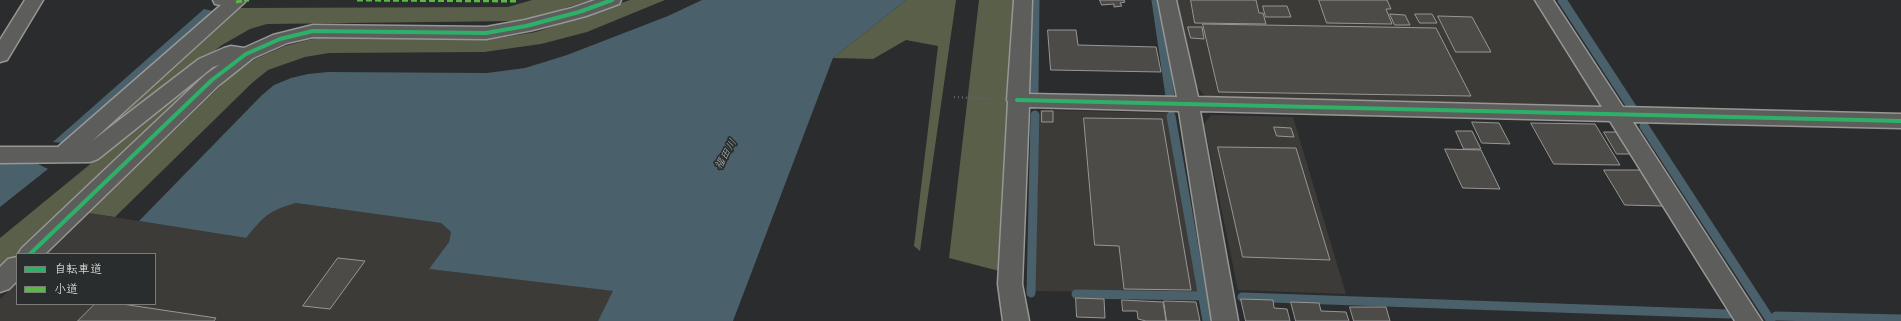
<!DOCTYPE html>
<meta charset="utf-8">
<style>
body{margin:0}
#map{position:relative;width:1901px;height:321px;overflow:hidden;background:#2b2c2d;font-family:Kalam,"Klee One",sans-serif}
canvas{display:block}
.legend{position:absolute;left:16px;top:253px;width:140px;height:52px;box-sizing:border-box;background:#2a2d2e;border:1px solid #7b7b78;margin:0;padding:5px 7px;list-style:none;font-size:12px;color:#f4f1e8}
.legend li{display:flex;align-items:center;gap:8px;height:20px}
.legend b{width:20px;border:1px solid #7b7b78}
</style>
<div id="map">
<canvas width="1901" height="321"></canvas>
<ul class="legend">
<li><b style="height:5px;background:#2db169"></b>自転車道</li>
<li><b style="height:5px;background:#58b947"></b>小道</li>
</ul>
</div>
<script>
const ctx = document.querySelector('canvas').getContext('2d');
ctx.lineJoin = 'round';
function fill(path, color) {
  ctx.fillStyle = color;
  ctx.fill(path, 'evenodd');
}
function trace(path, color, width, dash) {
  ctx.strokeStyle = color;
  ctx.lineWidth = width;
  ctx.lineCap = dash ? 'butt' : 'round';
  ctx.setLineDash(dash || []);
  ctx.stroke(path);
}
function write(font, color, halo, rows, align = 'center') {
  ctx.font = font + ' Kalam,"Klee One",sans-serif';
  ctx.lineWidth = 3.5;
  ctx.setLineDash([]);
  ctx.textBaseline = 'middle';
  ctx.strokeStyle = halo;
  ctx.fillStyle = color;
  for (const [text, x, y, turn = 0] of rows) {
    ctx.save();
    ctx.translate(x, y);
    ctx.rotate((+turn || 0) * Math.PI / 180);
    ctx.textAlign = isNaN(turn) ? turn : align;
    if (halo) ctx.strokeText(text, 0, 0);
    ctx.fillText(text, 0, 0);
    ctx.restore();
  }
}
fill(new Path2D(`
 M1177 0H1535L1602 106 1206 97 1197 87Z
 M1040 110 1167 113 1198 293 1034 291Z
 M1211 115 1293 117 1346 294 1238 290 1204 124Z
 M296 203 441 223 451 232 449 242 429 269 614 291 598 321H0V299L17 283V304H155V254H46L88 213 245 238 265 215 279 208Z`), '#3c3b38');
fill(new Path2D(`
 M532 0H591L537 17 515 21 267 24 250 29 222 45 121 124 106 130 240 8 508 7Z
 M630 0H665L587 32 541 44 484 52 329 53 305 57 268 70 252 83 115 217 88 213 232 75 255 59 285 46 308 40 323 37 486 40 536 32Z
 M906 0H956L920 251 914 246 938 46 906 40 873 59 833 58Z
 M979 0H1015L999 271 949 258Z
 M222 63 20 254H17V257L0 273V238L210 66Z`), '#595f49');
fill(new Path2D(`
 M702 0H906L833 58 733 321H598L613 291 429 269 449 242 451 232 441 223 296 203C268 211 264 216 246 238L139 221 262 95 274 85 291 78 308 74 328 72 487 73 525 68 567 55 668 16Z
 M204 9 213 11 64 143 53 142Z
 M36 163 48 169 0 207V164Z`), '#4a606b');
trace(new Path2D(`
 M1156 0 1170 96
 M1562 0 1633 109
 M1034 91 1035 0
 M1171 116 1207 321
 M1644 126 1771 321
 M1031 293 1035 115
 M1076 294 1202 296
 M1242 297 1729 314
 M1776 316 1901 319`), '#4a606b', 9);
const building = new Path2D(`
 M1100 0H1124L1125 2 1120 3 1122 6 1114 7V4L1102 5Z
 M1191 0H1256L1259 13H1263L1266 24 1195 23Z
 M1319 0H1387L1391 9H1386L1392 24 1327 23Z
 M1263 6H1287L1291 17H1266Z
 M1390 14 1405 15 1410 25H1395Z
 M1415 14H1432L1437 23H1420Z
 M1438 16 1472 17 1491 52H1456Z
 M1203 24 1436 28 1471 96 1219 92Z
 M1188 27H1202L1204 39 1191 38Z
 M1048 30H1076L1078 45 1156 47 1161 72 1051 70Z
 M1042 111H1053V122H1042Z
 M1084 118 1162 119 1191 290 1124 289 1119 246 1095 245Z
 M1472 122 1499 123 1510 144 1482 143Z
 M1531 123 1595 124 1620 165 1554 164Z
 M1274 127 1291 128 1294 137 1277 136Z
 M1456 131H1472L1481 149H1464Z
 M1604 132H1616L1630 154H1617Z
 M1218 147 1296 148 1330 260 1243 257Z
 M1445 149 1481 150 1500 189 1463 188Z
 M1604 170H1640L1662 206 1625 205Z
 M338 258 365 261 330 309 303 306Z
 M1076 298 1104 299 1105 318 1077 317Z
 M1241 299 1273 300 1274 308 1287 309 1290 321H1246Z
 M1122 300 1163 302 1166 321H1146L1138 319 1137 311H1123Z
 M1164 301 1196 302 1200 321H1167Z
 M1291 302 1319 303 1321 311 1346 312 1349 321H1296Z
 M95 304H122L216 318 214 321H78Z
 M1350 307H1386L1390 321H1354Z`);
fill(building, '#4d4b48');
trace(building, '#979796', 1);
const minor = new Path2D(`
 M25 0H43L7 60 0 62V40Z
 M213 0H244L245 2 92 141 199 59 224 48 231 46 244 48 273 35 313 25 486 27 525 20 572 8 595 0H621L619 4 586 16 533 30 486 39 313 37 287 43 253 58 219 85 45 254H18L22 248 205 75 219 65 213 67 98 159 90 162 0 163V147H58L221 5 215 4Z
 M1014 0H1032L1029 94 1177 97 1158 0H1176L1198 97 1602 107 1535 0H1553L1623 107 1901 114V128L1633 122 1762 321H1735L1610 121 1200 111 1238 321H1212L1179 111 1029 107 1022 284 1029 321H1003L998 284 1008 102 1007 100Z
 M17 257V281L9 289 0 292V267L8 259Z`);
trace(minor, '#979796', 3);
trace(new Path2D(`
 M954 97 991 99`), '#646464', 2.5, [1, 3]);
fill(minor, '#5d5d5c');
trace(new Path2D(`
 M357 0 518 1
 M236 2 249 0`), '#58b947', 3, [6, 3]);
trace(new Path2D(`
 M1017 100 1901 121
 M30 254 212 80 246 54 280 39 313 31 486 33 526 26 579 12 612 0`), '#2db169', 4);
write('italic 11px', '#b1b9b8', '#2a2d2e', [
 ["福田川",727,155,-60]
]);
</script>
